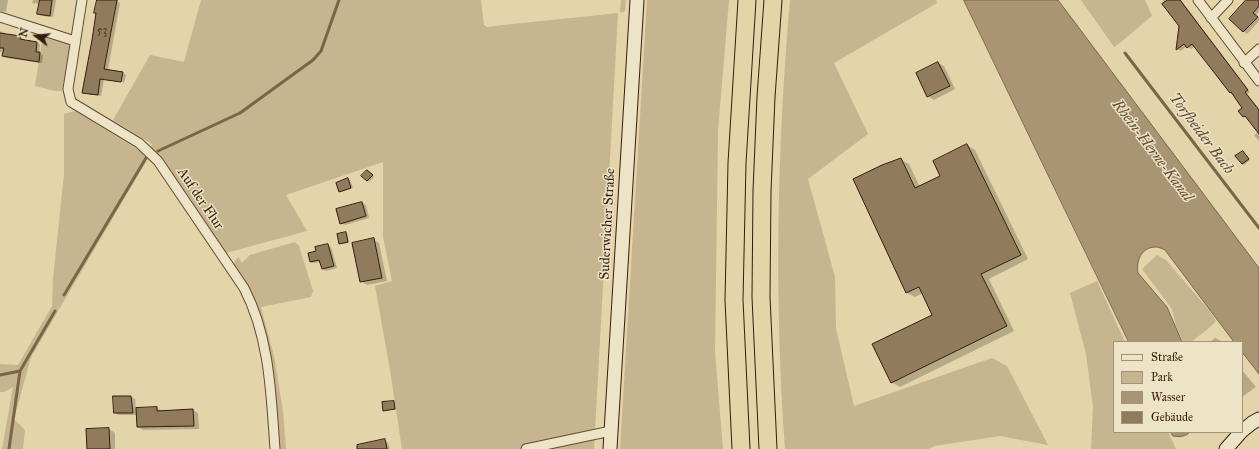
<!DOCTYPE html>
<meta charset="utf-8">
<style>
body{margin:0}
#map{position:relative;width:1259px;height:449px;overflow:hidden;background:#e3d4a9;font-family:"IM FELL Great Primer",serif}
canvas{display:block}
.legend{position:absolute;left:1113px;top:341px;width:130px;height:92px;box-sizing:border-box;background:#ede3c7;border:1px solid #a4937c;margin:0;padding:5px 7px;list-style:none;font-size:12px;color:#371c0b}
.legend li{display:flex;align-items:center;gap:8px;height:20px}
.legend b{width:20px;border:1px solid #a4937c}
.north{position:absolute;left:16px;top:16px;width:40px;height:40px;-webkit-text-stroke:3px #ede3c7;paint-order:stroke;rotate:286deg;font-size:11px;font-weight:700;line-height:16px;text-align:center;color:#371c0b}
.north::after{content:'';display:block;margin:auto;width:14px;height:18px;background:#371c0b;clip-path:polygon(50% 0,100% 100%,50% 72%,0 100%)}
</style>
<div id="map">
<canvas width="1259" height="449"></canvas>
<ul class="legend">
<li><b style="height:5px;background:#ede3c7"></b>Straße</li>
<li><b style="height:11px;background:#c6b58e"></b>Park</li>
<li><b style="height:11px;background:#a99573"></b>Wasser</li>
<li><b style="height:11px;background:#907c5d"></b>Gebäude</li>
</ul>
<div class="north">N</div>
</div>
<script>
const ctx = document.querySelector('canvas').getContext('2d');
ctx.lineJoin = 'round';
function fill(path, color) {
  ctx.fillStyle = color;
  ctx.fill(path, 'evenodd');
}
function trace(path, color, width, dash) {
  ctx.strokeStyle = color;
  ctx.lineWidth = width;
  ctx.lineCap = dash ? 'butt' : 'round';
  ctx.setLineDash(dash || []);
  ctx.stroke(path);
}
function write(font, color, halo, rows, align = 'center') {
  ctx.font = font + ' "IM FELL Great Primer",serif';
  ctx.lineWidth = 3;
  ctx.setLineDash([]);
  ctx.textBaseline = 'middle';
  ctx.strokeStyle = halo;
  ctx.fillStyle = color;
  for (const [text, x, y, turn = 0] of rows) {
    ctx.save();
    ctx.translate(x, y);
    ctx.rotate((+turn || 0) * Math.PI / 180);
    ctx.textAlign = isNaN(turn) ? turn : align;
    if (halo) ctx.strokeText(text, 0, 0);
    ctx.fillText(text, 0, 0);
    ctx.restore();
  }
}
fill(new Path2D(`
 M201 0H481L484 25 487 27 503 25 618 13 594 449H402L390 370 375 286 392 281 383 237V162L286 195 307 231 226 253 150 146 152 145V144L113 120 150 55 184 62Z
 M621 0H626L625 11 621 13 620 11Z
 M647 0H729L718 131 715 352 723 449H620Z
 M790 0H936L937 3 834 63 868 134 808 179 835 277 836 328 854 406 992 358 1007 366 1048 445 1000 436 934 446 929 449H785C774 299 777 149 790 0Z
 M1081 0H1145L1152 16 1121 42 1114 47Z
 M43 35 67 43 70 48 62 91H55L35 86Z
 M75 111 145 154 147 160 31 357 14 419 25 430 23 449H2L13 387 4 392H0V364L18 365 52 306 53 279 64 174V114Z
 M295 242 299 246 313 291 311 297 261 307 274 356 283 411 286 449H279L271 366 233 264 238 257 242 263 250 255Z
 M1157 255 1166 260 1209 310 1216 321 1209 328 1191 342H1183L1176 326 1172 309 1142 269Z
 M1097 281 1125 342H1114V432H1168L1176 449H1091L1093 407 1086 354 1070 293Z`), '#c6b58e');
const water = new Path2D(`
 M964 0H1058L1259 268V374L1242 352V342H1234L1165 250C1163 249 1159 247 1156 247 1141 247 1136 261 1138 273L1167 307 1182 342H1129Z
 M1171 432H1190C1185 437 1180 437 1173 436Z`);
fill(water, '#a99573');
trace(water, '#7b6549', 1);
fill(new Path2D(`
 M0 0H8L6 12 0 11Z
 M33 0H56L53 17 42 16 38 14 44 5 35 3V4L32 3Z
 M98 0H118V2L120 3 108 70 121 73 120 82 104 80 101 96 87 94 83 92 97 13Z
 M1163 0H1181L1250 92 1247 94 1259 109V141L1254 135 1259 132 1247 118 1244 116V108L1234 95 1230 93 1195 46 1191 49 1187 46 1181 51 1177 49 1180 26Z
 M1247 0H1259V11L1256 15 1259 18V21L1247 34 1230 19Z
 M0 31 5 33V35L20 37 23 39V40L37 43 40 44 39 53 43 55 42 63 6 58 3 56 4 52H0Z
 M938 63 944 66 955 89 934 100 928 96Z
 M123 73 126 75 124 83 122 82Z
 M967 145 975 150 1028 259 989 279 1014 331 900 387 892 382 933 315 923 293 915 297 907 293 854 180 901 160 909 164 920 187 942 176Z
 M1244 153 1250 160 1244 165 1242 164Z
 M369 172 374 177 369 182 363 176Z
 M348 179 350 180 353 188 342 192 340 191Z
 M362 203 366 205 369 218 345 225 341 223Z
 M345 234H347L349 243 341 244 340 243Z
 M373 239 379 243 387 281 367 285 361 281Z
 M328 245 331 247 337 268 326 271 322 269 320 262 314 263 311 262 318 252Z
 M1215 338 1221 341 1222 342H1210Z
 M1242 370 1256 387 1242 397Z
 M131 397 135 399 136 409 157 408 162 411 193 410 198 413 199 429 143 430 138 427 137 415H119L115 413Z
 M393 402 395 403 396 410H384Z
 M109 429 115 433V449H88Z
 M385 440 388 443 390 449H359Z`), '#0003');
trace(new Path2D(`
 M1125 53 1259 228
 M158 151 240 113 313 60 321 51 339 0
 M64 295 146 158
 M0 375 20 371 55 311
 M9 449 20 371`), '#7b6549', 3);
const building = new Path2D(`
 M40 0H52L50 16 37 14Z
 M97 0H117L104 69 123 72 121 82 100 79 98 95 82 93 92 40 96 13H94Z
 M1168 0H1180L1248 90 1245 92 1259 110V134L1245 116 1243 117 1238 111 1242 108 1231 92 1230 93 1192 44 1187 48 1184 44 1176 50 1179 26 1162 4Z
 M1246 0H1259V6L1253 13 1258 17 1243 32 1229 19Z
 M0 33 20 36V39L37 42 36 52H40L39 62 2 56 4 48H0Z
 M938 62 950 86 927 97 916 73Z
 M967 144 1021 255 981 274 1007 326 891 383 872 344 932 315 919 287 906 293 853 179 882 165 901 158 915 188 940 176 933 161Z
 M1243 151 1249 159 1242 164 1235 156Z
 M367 170 373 175 367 181 361 176Z
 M348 178 351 188 339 192 336 183Z
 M362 202 366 216 340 224 336 209Z
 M346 232 348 242 339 244 337 234Z
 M374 238 382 278 360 282 352 243Z
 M328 244 334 266 322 269 319 260 310 262 308 253 316 251 315 247Z
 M113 396H131L133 413H114Z
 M394 401 395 409 383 411 382 402Z
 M157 407V411L193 409 194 426 137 427 136 408Z
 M109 428 110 449H87L86 429Z
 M385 439 387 449H357V445Z`);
fill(building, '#907c5d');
trace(building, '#371c0b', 1);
const minor = new Path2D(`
 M82 0 68 89 71 102 139 143 158 161 244 288C270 338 271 395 275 449
 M1198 0 1259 81
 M0 17 75 41
 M1211 18 1228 0
 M1244 63 1259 49
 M526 449 611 431`);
const secondary = new Path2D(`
 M1242 431 1252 423 1259 419
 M610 449 637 0
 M1226 449 1241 432`);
const motorway = new Path2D(`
 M741 449 734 300 737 163 747 0
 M768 449 761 297 762 191 766 97 773 0`);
trace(minor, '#624a32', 11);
trace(secondary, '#371c0b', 15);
trace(motorway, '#371c0b', 19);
trace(minor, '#ede3c7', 9);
trace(secondary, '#ede3c7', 13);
trace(motorway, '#e3d4a9', 17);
write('12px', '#4d3420', null, [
 ["53",102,31]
]);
write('14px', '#371c0b', '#ede3c7', [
 ["Auf der Flur",200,199,56],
 ["Suderwicher Straße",608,224,-87]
]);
write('italic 15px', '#5f462f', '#ede3c7', [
 ["Torfheider Bach",1201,134,53],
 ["Rhein-Herne-Kanal",1152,151,53]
]);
</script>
